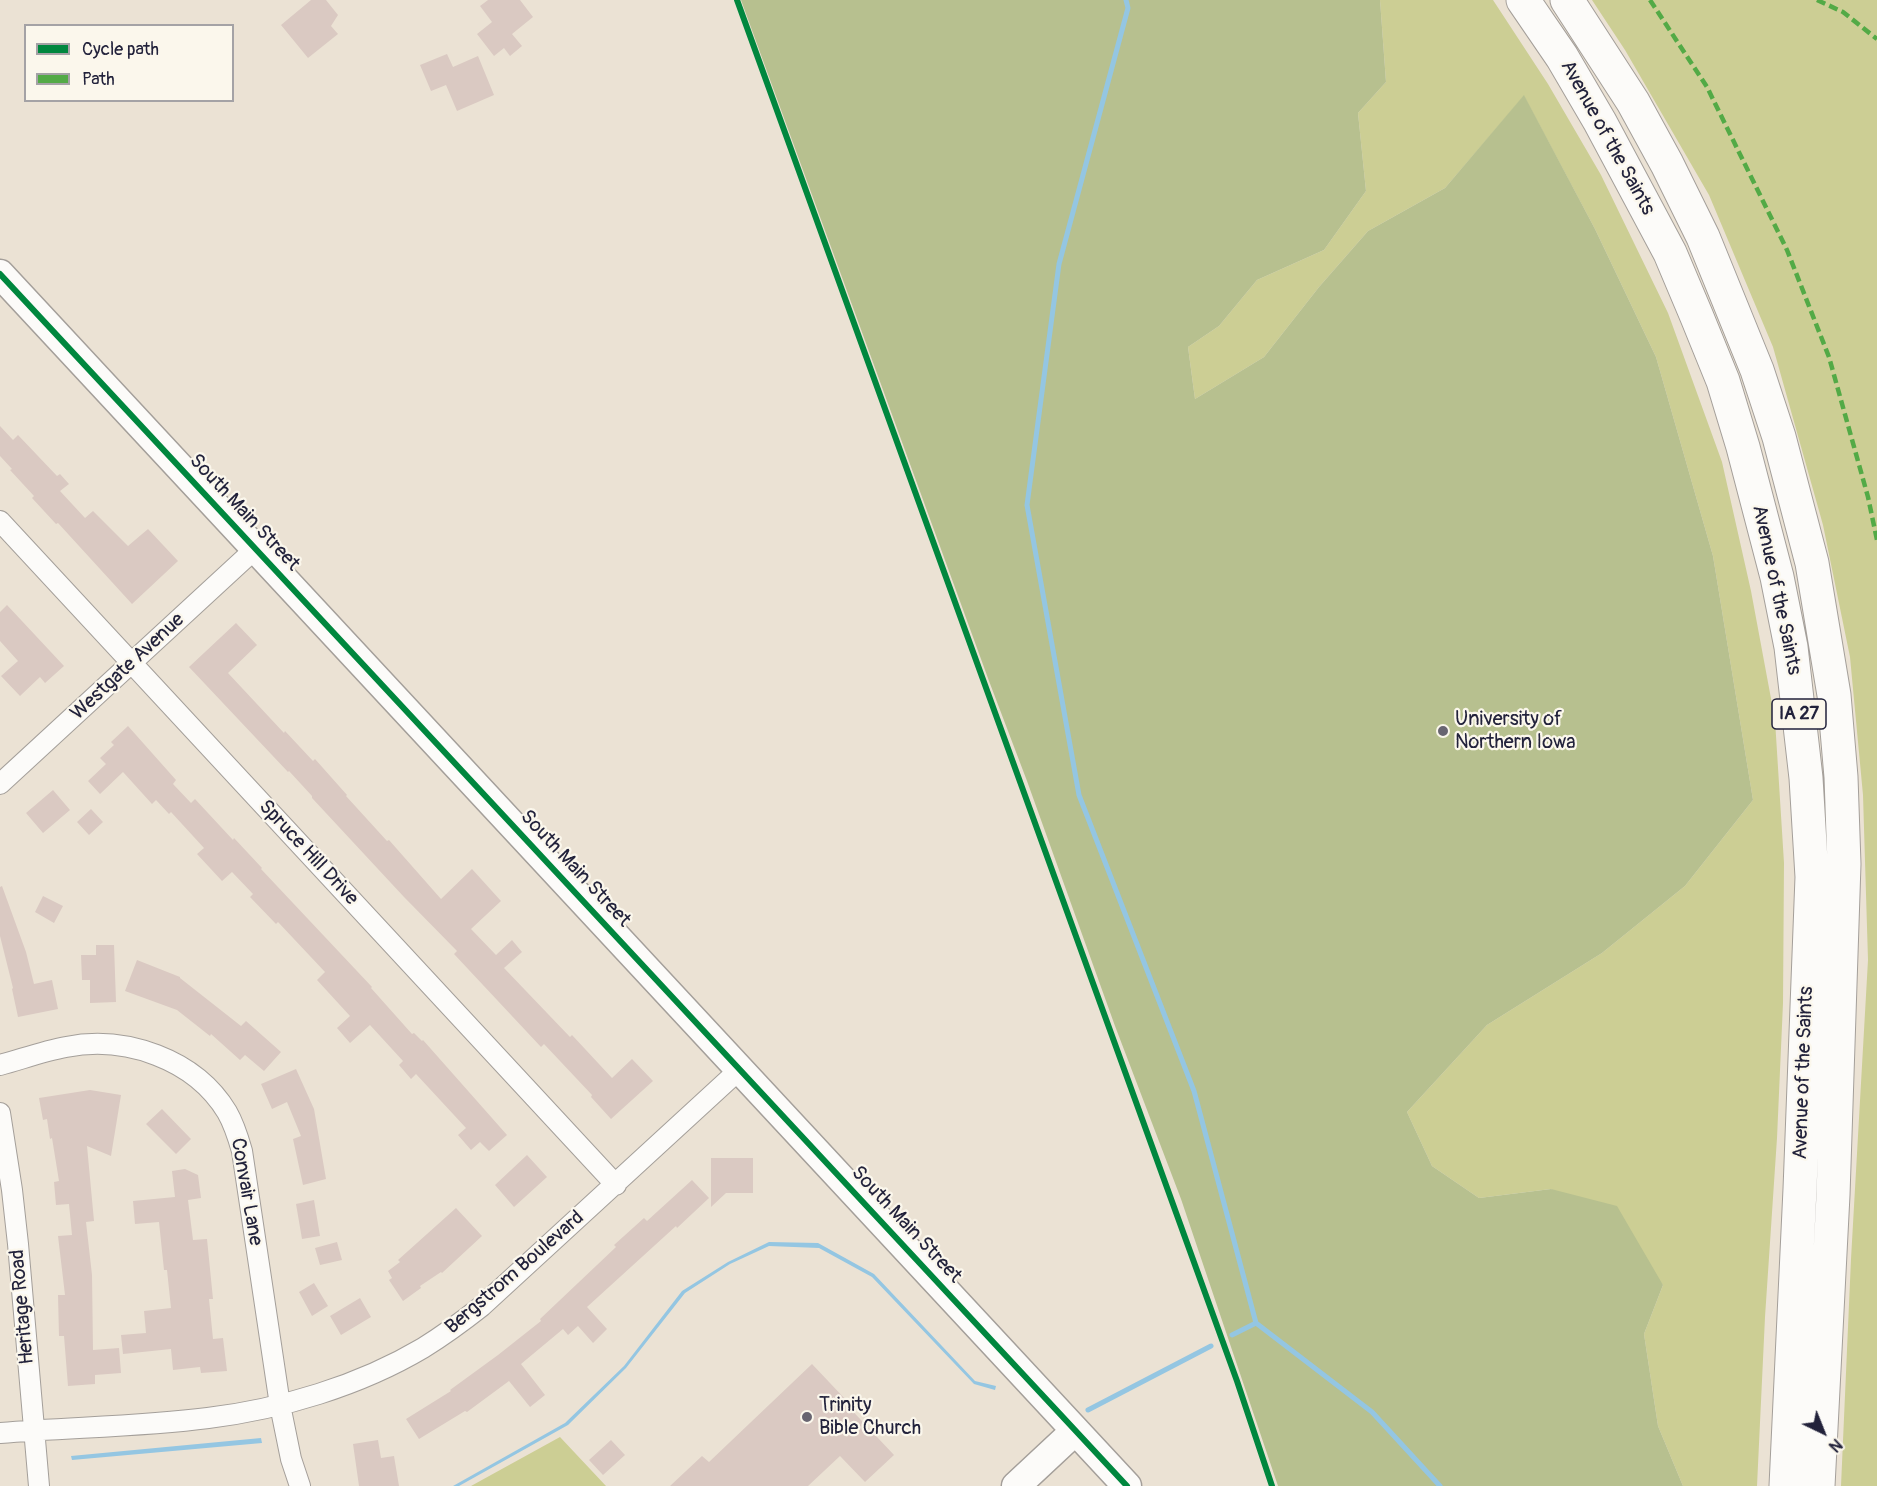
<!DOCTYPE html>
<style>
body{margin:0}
#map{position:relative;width:1877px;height:1486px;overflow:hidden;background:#ebe2d4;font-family:Pangolin,sans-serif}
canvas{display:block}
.legend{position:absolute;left:24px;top:24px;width:210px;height:78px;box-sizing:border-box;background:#fbf7ec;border:2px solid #a4a2a5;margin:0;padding:8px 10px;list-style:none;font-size:18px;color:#22223b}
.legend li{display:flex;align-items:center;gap:12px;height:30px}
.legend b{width:30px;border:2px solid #a4a2a5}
.north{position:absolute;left:1793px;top:1402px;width:60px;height:60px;-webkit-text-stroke:4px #fbf7ec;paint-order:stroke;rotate:137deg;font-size:16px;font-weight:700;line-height:24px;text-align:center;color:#22223b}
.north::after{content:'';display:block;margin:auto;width:21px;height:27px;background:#22223b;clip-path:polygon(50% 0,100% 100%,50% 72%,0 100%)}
</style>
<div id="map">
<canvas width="1877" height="1486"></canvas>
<ul class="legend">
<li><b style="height:8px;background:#00873e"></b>Cycle path</li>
<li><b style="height:8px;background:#53aa46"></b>Path</li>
</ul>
<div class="north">N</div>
</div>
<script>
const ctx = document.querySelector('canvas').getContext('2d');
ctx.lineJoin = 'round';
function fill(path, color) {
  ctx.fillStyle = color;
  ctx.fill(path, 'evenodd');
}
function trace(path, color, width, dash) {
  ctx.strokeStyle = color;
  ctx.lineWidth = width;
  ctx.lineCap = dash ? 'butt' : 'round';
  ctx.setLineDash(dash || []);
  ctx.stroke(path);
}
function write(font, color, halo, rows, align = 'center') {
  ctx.font = font + ' Pangolin,sans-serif';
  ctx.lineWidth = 4.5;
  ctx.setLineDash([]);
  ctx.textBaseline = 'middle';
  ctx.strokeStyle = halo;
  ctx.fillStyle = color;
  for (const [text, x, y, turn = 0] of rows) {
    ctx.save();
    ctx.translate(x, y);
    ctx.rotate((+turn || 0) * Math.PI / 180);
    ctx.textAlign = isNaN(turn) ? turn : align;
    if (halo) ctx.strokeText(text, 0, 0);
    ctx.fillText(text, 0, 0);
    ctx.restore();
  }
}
fill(new Path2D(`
 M1380 0H1493L1548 84 1601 175 1668 313 1722 462 1751 591 1775 720 1784 863 1783 1003 1777 1138 1765 1317 1757 1486H1683L1658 1426 1644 1334 1663 1285 1551 1189 1479 1198 1432 1166 1407 1112 1487 1025 1602 953 1685 886 1753 800 1713 556 1656 357 1595 229 1524 96 1445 188 1368 231 1319 287 1264 357 1195 399 1188 347 1219 326 1257 280 1324 250 1366 191 1358 113 1386 82Z
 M1592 0H1877V1486H1841L1851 1259 1868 960 1863 795 1850 657 1823 525 1773 347 1709 195 1625 50Z
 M560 1437 606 1486H471Z`), '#ccce94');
fill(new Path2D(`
 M741 0H1380L1386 82 1358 113 1366 191 1324 250 1257 280 1219 326 1188 347 1195 399 1264 357 1319 287 1368 231 1445 188 1524 95 1595 229 1656 357 1713 556 1753 800 1685 886 1602 953 1487 1025 1407 1112 1432 1166 1479 1198 1551 1189 1617 1206 1663 1285 1644 1334 1658 1426 1683 1486H1278L1181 1199 1115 1026 1027 781 989 681Z`), '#b7c08f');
fill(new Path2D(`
 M769 1242 818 1243 874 1274 975 1381 996 1386 995 1390 974 1384 872 1277 819 1248 769 1246 730 1264 685 1293 626 1368 568 1425 459 1486H453L565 1423 624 1366 682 1291 728 1262Z
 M261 1438 262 1443 72 1460 71 1456Z`), '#94c6e2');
trace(new Path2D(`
 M1126 0 1128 8 1059 264 1027 505 1079 795 1194 1091 1256 1323 1372 1412 1440 1486
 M1232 1335 1256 1323
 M1088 1410 1211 1346`), '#94c6e2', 5);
fill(new Path2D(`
 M311 0H326L338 15 331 26 338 34 308 58 281 25Z
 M488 0H520L533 17 512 34 522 46 510 56 504 48 494 56 477 34 492 22 480 6Z
 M447 54 453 67 478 56 494 95 457 111 446 85 431 91 420 65Z
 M0 426 13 440 18 435 57 476 60 474 69 484 60 491 85 518 93 511 128 546 148 529 178 561 132 604 58 523 56 524 32 498 34 496 10 470 12 469 0 456Z
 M7 605 64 666 45 683 40 677 20 696 1 676 18 661 0 641V612Z
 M236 623 257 645 228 673 284 733 285 731 313 761 315 759 347 795 346 796 387 841 389 840 441 899 472 869 501 901 471 929 496 955 512 940 522 952 504 968 570 1037 572 1035 612 1078 632 1059 653 1081 611 1119 591 1097 592 1095 544 1044 541 1047 454 954 457 951 404 897 312 798V796L289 771 288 772 189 667Z
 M128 726 176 780 173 784 191 803 195 799 233 840 234 838 262 868 261 869 372 987 371 988 412 1034 414 1033 422 1041 423 1040 507 1135 489 1151 480 1142 471 1150 458 1135 466 1128 416 1074 411 1079 399 1065 403 1061 370 1025 350 1043 337 1028 350 1016 317 980 325 972 278 922 276 924 250 897 253 894 232 872 222 881 197 854 204 848 171 812 169 814 156 800 152 804 123 772 100 794 88 781 106 764 100 758 114 745 111 742Z
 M53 790 70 810 43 833 26 813Z
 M91 809 103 822 89 835 77 822Z
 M2 886 26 952 34 984 52 980 58 1009 18 1017 12 989 13 988 0 936V887Z
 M43 896 63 906 54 923 35 912Z
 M96 945H114L116 1002 90 1003V980H82L81 955H96Z
 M137 960 180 977V978L241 1026 246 1021 281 1052 264 1071 245 1055 240 1060 211 1034 210 1036 177 1010 125 991Z
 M296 1069 314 1109 326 1179 303 1185 293 1139 301 1136 287 1102 272 1109 261 1084Z
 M90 1090 121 1095 111 1156 87 1146 94 1221 86 1222 92 1275 93 1350 119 1348 121 1373 95 1375V1384L68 1386 64 1336H59L58 1295H65L58 1236 72 1235 69 1204 56 1205 54 1182 59 1181 52 1138 50 1139 47 1119 43 1120 39 1098Z
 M162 1109 191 1139 176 1154 146 1124Z
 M527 1155 547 1177 514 1207 495 1185Z
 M711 1158H753V1193H726L711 1207Z
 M185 1169 198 1175 201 1198 188 1200 193 1240 207 1239 213 1299H209L213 1339 223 1338 227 1371 201 1373 200 1367 173 1370 171 1349 123 1354 121 1335 146 1333 144 1311 171 1308 167 1270H164L159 1222 135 1224 133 1201 175 1197 172 1171Z
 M692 1180 709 1198 677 1228 676 1226 587 1307 607 1329 593 1343 578 1326 568 1335 563 1329 521 1364 545 1395 530 1407 509 1381 467 1412 465 1411 419 1439 406 1419 451 1391 450 1390 498 1355 541 1321 540 1319 616 1247 614 1245 644 1218 647 1221Z
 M314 1200 320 1236 302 1239 296 1204Z
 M456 1208 482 1236 442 1273 441 1272 420 1286 421 1288 403 1301 389 1280 392 1278 388 1271 400 1262 398 1260Z
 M337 1242 342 1260 320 1265 315 1248Z
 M314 1283 328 1306 312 1316 299 1292Z
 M360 1298 371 1317 341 1335 330 1316Z
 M812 1364 847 1401 845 1403 894 1455 865 1482 840 1456 808 1486H670L702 1456 709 1462Z
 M378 1440 381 1458 394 1456 399 1486H359L353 1444Z
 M611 1440 625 1455 603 1475 589 1460Z`), '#dac9c2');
const street = new Path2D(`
 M0 521 616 1185
 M0 784 255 549
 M0 1065C22 1059 44 1051 66 1047 125 1035 195 1059 227 1112 234 1124 238 1137 242 1151L280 1405 291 1459 300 1486
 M0 1113 12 1190 18 1244 39 1486
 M0 1433C69 1427 139 1427 208 1418 281 1409 359 1386 423 1348 444 1335 463 1321 482 1306L739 1070`);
const secondary = new Path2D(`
 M0 274 1127 1486
 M1016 1486 1075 1431`);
const highway = new Path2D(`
 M1523 0 1562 57 1600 122 1670 253 1697 317 1723 381 1743 447 1777 577 1791 647 1806 778 1812 877 1800 1189 1786 1486
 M1567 0 1633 102 1667 164 1703 237 1757 370 1779 437 1812 563 1834 695 1841 777 1844 864 1833 1195 1818 1486`);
trace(street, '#a49f9a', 22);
trace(secondary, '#a49f9a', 31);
trace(highway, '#a49f9a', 35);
trace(street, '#fcfbf9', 20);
trace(secondary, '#fcfbf9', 28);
trace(highway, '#fcfbf9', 33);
trace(new Path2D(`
 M1650 0 1707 87 1787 250 1829 357 1868 497 1877 540
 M1817 0 1843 12 1877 39`), '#53aa46', 4.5, [9, 4.5]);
trace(new Path2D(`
 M737 0 1237 1381 1272 1486
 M0 274 1127 1486`), '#00873e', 6);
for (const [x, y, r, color] of [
 [1443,731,6,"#686571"],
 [807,1417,6,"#686571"]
]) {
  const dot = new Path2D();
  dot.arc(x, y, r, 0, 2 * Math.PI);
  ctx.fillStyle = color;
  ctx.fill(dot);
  trace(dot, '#fbf7ec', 2);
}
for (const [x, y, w] of [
 [1799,714,54]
]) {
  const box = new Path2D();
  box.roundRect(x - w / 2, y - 15, w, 30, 4.5);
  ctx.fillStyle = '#fbf7ec';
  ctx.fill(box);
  trace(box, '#22223b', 1.5);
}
write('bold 18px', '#22223b', null, [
 ["IA 27",1799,714]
]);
write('20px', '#22223b', '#fbf7ec', [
 ["Avenue of the Saints",1607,138,61],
 ["South Main Street",244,513,47],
 ["Avenue of the Saints",1776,590,78],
 ["Westgate Avenue",128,667,-43],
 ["Spruce Hill Drive",308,853,47],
 ["South Main Street",575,869,47],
 ["Avenue of the Saints",1804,1073,-88],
 ["Convair Lane",246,1192,80],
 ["South Main Street",906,1225,47],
 ["Bergstrom Boulevard",515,1273,-41],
 ["Heritage Road",23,1307,-95]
]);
write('20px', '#22223b', '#fbf7ec', [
 ["University of",1455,720],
 ["Northern Iowa",1455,743],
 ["Trinity",819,1406],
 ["Bible Church",819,1429]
], 'left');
</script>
